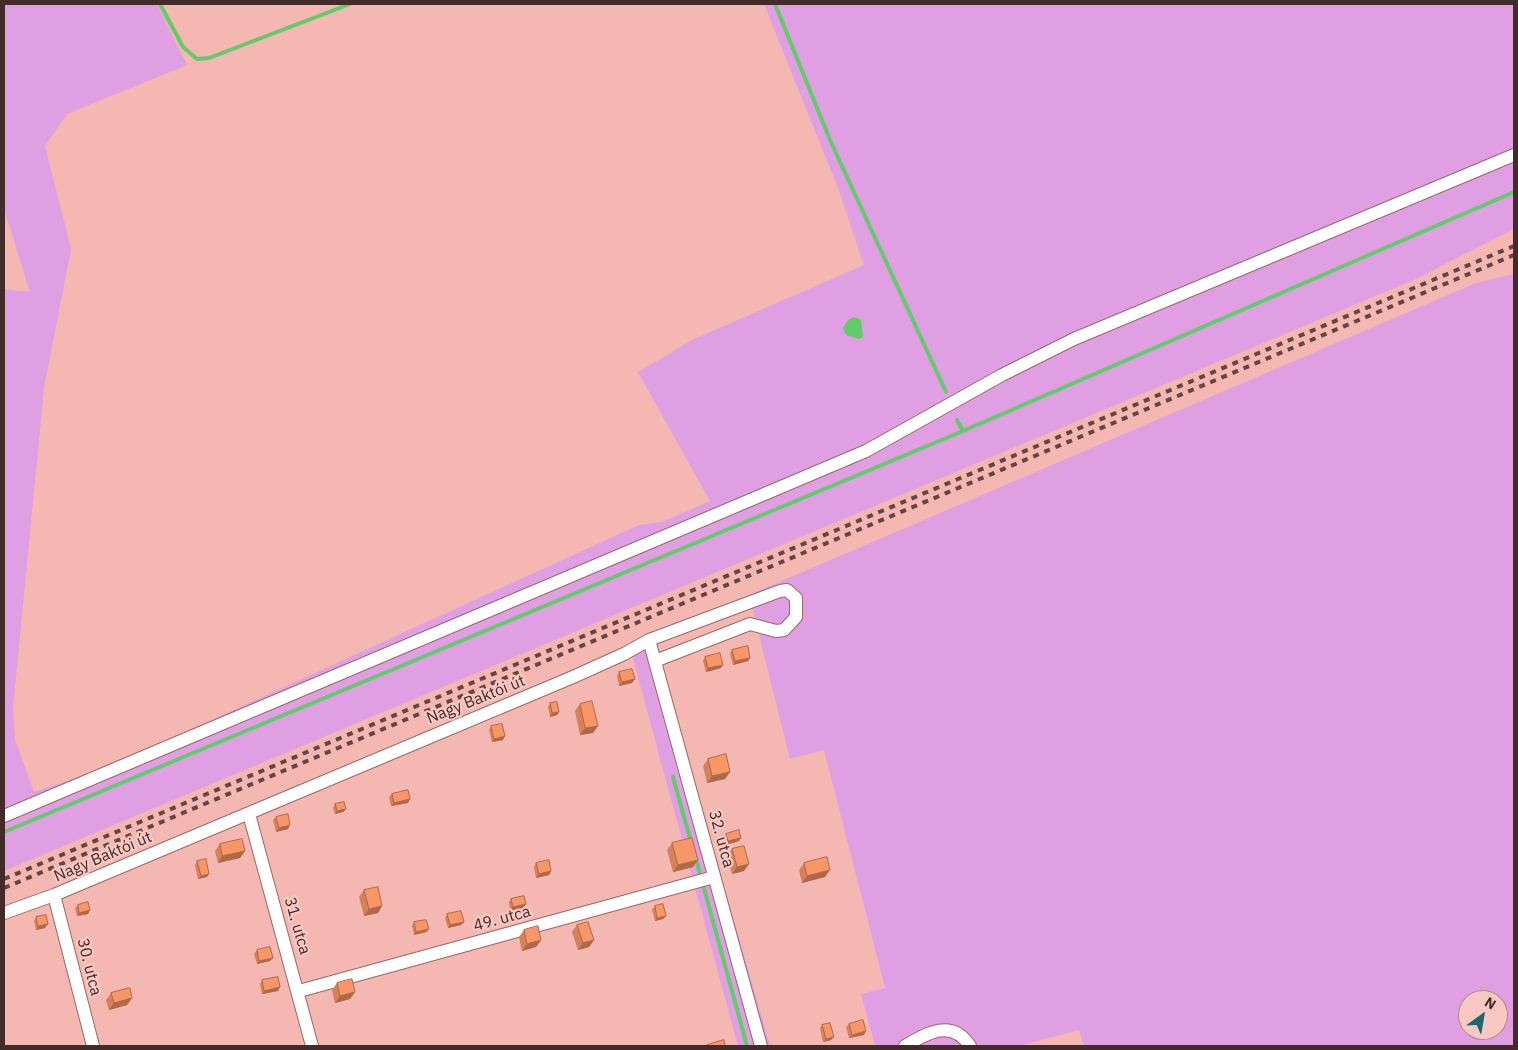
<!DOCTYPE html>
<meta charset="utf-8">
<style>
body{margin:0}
#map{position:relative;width:1518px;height:1050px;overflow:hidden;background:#f4b7b1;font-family:"IBM Plex Sans",sans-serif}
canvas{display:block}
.frame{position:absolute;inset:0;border:5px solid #432b29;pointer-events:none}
.north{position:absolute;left:1458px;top:990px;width:50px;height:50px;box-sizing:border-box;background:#f9c8c3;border:1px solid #b08985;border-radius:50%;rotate:32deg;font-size:14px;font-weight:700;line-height:20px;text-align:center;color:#432b29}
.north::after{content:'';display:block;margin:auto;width:18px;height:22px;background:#1b676f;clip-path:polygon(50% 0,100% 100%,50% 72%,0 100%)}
</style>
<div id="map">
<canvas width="1518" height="1050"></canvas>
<div class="frame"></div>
<div class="north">N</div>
</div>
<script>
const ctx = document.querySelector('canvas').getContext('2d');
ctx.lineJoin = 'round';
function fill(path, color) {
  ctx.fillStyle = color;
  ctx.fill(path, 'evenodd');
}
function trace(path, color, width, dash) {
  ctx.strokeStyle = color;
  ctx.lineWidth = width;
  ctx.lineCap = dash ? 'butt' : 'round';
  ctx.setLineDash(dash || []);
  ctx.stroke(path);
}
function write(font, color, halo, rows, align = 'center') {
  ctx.font = font + ' "IBM Plex Sans",sans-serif';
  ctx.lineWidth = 4.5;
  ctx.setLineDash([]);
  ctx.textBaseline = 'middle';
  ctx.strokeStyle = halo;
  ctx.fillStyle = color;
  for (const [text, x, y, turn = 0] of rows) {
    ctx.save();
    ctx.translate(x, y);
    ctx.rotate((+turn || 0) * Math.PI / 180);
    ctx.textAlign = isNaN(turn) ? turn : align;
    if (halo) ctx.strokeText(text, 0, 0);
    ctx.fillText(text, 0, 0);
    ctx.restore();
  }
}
fill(new Path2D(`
 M4 4H157L187 65 67 114 45 146 71 249 44 388 13 708 15 740 34 792 109 767 639 525 662 522 710 501 638 372 694 339 864 265 840 193 764 4H1514V229L1416 279 4 871V289L30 292 4 209Z
 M1514 274V1046H1084L1079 1030 1019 1046H875L861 994 885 988 824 750 790 759 749 595 1476 283ZM1468 1000H1498V1030H1468Z
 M652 635 770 1046H738L629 644Z`), '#df9fe2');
fill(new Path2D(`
 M854 317 861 320 863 337 859 339 846 335 843 328 848 320Z`), '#62cb6a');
trace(new Path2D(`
 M160 4 183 47 197 59 209 58 350 4
 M775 4 830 140 946 392
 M957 420 963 431
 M673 777 691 842
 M4 832 963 431 1514 192
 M696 859 747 1046`), '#62cb6a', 4);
const minor = new Path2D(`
 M649 640 761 1046
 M249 814 312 1046
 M4 816 866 451 1002 375 1074 339 1514 155
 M54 895 93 1046
 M4 913 54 895 573 677 624 654 649 640 780 591 787 590 796 598V617L784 630 776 631 750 624 655 661
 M299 991 714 877
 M905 1046C927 1033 952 1018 970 1046`);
trace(minor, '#9d6762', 14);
trace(minor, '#fff', 12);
trace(new Path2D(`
 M4 879 1514 246
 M4 888 1514 255`), '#644543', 4, [6, 6]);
fill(new Path2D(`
 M732 650 750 658 748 661 733 665 730 653Z
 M705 657 721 668 706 672 703 661Z
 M619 672 635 679 632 683 619 686 617 676Z
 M550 703 559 712 557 715 550 717 548 707Z
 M580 704 598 726 593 733 580 735 575 711Z
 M491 726 503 740 492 742 489 730Z
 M708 759 730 772 725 779 707 783 703 766Z
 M392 794 410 799 408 803 391 806 389 797Z
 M335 804 346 809 343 812 335 814 333 808Z
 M276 817 288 829 276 832 273 820Z
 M726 834 741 838 739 841 726 845 724 837Z
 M672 843 698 860 693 867 673 872 667 850Z
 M220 844 245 851 240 858 218 863 215 851Z
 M732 849 744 871 732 874 727 856Z
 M197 861 207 877 198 879 195 865Z
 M536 863 551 871 549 875 536 878 534 867Z
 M804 863 825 877 802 883 799 870Z
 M364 890 382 906 378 913 364 916 359 897Z
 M511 899 526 904 523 908 510 911 509 902Z
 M78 905 90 910 88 914 77 916 75 908Z
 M655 906 666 916 663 919 655 921 652 910Z
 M447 914 464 922 461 925 448 928 445 918Z
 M36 917 45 928 36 930 34 921Z
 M414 922 429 929 426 932 414 935 412 926Z
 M577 925 594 940 589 947 578 950 572 932Z
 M524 930 541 940 536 947 522 951 519 937Z
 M257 950 270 961 257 964 254 954Z
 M262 980 280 987 278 991 262 994 260 984Z
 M337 983 355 992 350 999 335 1003 332 990Z
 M111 993 132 998 127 1005 109 1010 106 1000Z
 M849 1024 864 1035 849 1038 846 1027Z
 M822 1025 831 1040 823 1042 820 1028Z`), '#d58159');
fill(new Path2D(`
 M750 658 748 661 733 665 735 661Z
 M723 665 721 668 706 672 708 668Z
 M635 679 632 683 619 686 622 682Z
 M559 712 557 715 550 717 552 713Z
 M598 726 593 733 580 735 585 728Z
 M505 736 503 740 492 742 494 739Z
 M730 772 725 779 707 783 712 776Z
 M410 799 408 803 391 806 394 803Z
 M346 809 343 812 335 814 337 811Z
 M290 825 288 829 276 832 279 828Z
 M741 838 739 841 726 845 728 841Z
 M245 851 240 858 218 863 222 856Z
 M698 860 693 867 673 872 678 865Z
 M749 864 744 871 732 874 737 867Z
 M830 870 825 877 802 883 807 876Z
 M551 871 549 875 536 878 539 874Z
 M209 874 207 877 198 879 201 876Z
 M526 904 523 908 510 911 513 907Z
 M382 906 378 913 364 916 369 909Z
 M90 910 88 914 77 916 79 913Z
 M666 916 663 919 655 921 657 918Z
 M464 922 461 925 448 928 450 925Z
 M48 924 45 928 36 930 38 926Z
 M429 929 426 932 414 935 416 932Z
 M541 940 536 947 522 951 527 944Z
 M594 940 589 947 578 950 583 943Z
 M273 958 270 961 257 964 259 961Z
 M280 987 278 991 262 994 264 991Z
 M355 992 350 999 335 1003 340 996Z
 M132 998 127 1005 109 1010 114 1003Z
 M866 1031 864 1035 849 1038 852 1035Z
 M834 1037 831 1040 823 1042 826 1039Z`), '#ae6949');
const building = new Path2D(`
 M748 646 750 658 735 661 732 650Z
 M720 653 723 665 708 668 705 657Z
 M632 669 635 679 622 682 619 672Z
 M592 701 598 726 585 728 580 704Z
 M557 702 559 712 552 713 550 703Z
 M502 724 505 736 494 739 491 726Z
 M726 754 730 772 712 776 708 759Z
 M408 790 410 799 394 803 392 794Z
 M344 802 346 809 337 811 335 804Z
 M288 814 290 825 279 828 276 817Z
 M739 830 741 838 728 841 726 834Z
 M692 838 698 860 678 865 672 843Z
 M242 839 245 851 222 856 220 844Z
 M744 846 749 864 737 867 732 849Z
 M827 857 830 870 807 876 804 863Z
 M206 859 209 874 201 876 197 861Z
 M549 860 551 871 539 874 536 863Z
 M378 887 382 906 369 909 364 890Z
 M524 896 526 904 513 907 511 899Z
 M88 902 90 910 79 913 78 905Z
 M663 904 666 916 657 918 655 906Z
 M461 911 464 922 450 925 447 914Z
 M46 915 48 924 38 926 36 917Z
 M426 920 429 929 416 932 414 922Z
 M588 922 594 940 583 943 577 925Z
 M538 926 541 940 527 944 524 930Z
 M270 947 273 958 259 961 257 950Z
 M278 977 280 987 264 991 262 980Z
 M352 979 355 992 340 996 337 983Z
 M130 988 132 998 114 1003 111 993Z
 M863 1020 866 1031 852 1035 849 1024Z
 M830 1023 834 1037 826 1039 822 1025Z
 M724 1040 725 1046H707V1045Z`);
fill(building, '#f89668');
trace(building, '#ae6949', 1);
write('16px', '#432b29', '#f9c8c3', [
 ["Nagy Baktói út",476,700,-22],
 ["32. utca",721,839,75],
 ["Nagy Baktói út",103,857,-23],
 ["49. utca",502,919,-15],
 ["31. utca",297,926,74],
 ["30. utca",89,967,76]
]);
</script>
